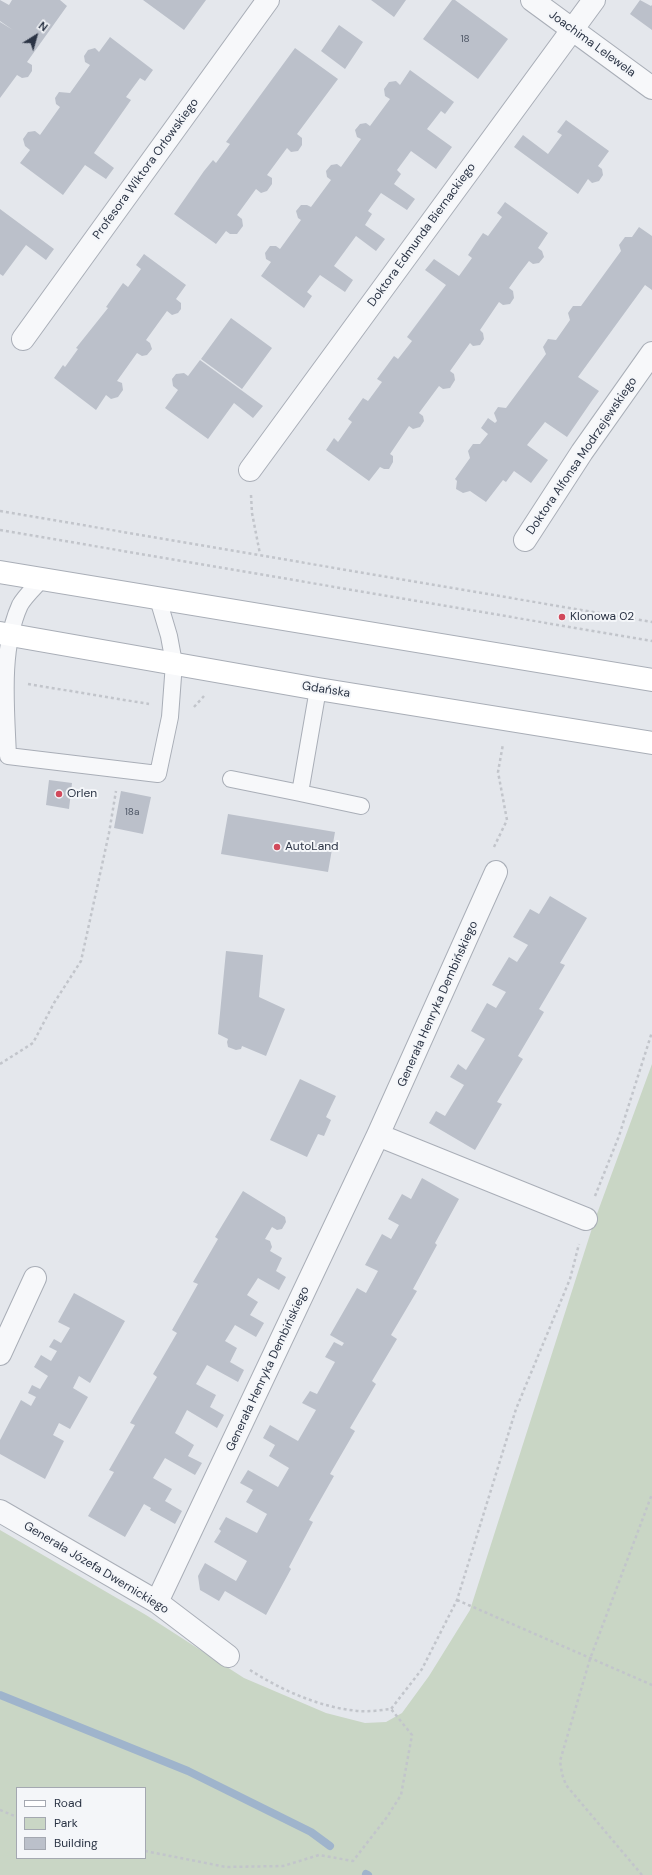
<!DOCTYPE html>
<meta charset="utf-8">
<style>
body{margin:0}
#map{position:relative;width:652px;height:1875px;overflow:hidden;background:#e4e7ec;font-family:"DM Sans",sans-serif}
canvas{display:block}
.legend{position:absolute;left:16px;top:1787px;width:130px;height:72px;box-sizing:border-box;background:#f4f6f9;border:1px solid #a4a8b1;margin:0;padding:5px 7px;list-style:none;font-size:12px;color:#2b3445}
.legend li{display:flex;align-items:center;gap:8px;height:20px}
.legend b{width:20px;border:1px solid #a4a8b1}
.north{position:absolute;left:16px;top:16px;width:40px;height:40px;-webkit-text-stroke:3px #f4f6f9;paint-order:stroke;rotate:37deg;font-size:11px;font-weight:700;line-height:16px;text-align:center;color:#2b3445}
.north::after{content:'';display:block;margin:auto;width:14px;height:18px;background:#2b3445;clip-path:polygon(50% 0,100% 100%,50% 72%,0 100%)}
</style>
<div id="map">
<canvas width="652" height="1875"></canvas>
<ul class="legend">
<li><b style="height:5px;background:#fff"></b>Road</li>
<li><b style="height:11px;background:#c9d6c5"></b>Park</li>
<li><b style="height:11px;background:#bbc0ca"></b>Building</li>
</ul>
<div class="north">N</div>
</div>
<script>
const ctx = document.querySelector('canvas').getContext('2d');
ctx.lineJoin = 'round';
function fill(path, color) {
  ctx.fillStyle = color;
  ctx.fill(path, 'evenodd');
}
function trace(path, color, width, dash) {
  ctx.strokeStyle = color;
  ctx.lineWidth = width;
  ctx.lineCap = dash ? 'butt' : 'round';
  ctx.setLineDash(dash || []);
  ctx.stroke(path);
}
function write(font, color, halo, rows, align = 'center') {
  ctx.font = font + ' "DM Sans",sans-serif';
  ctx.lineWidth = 4;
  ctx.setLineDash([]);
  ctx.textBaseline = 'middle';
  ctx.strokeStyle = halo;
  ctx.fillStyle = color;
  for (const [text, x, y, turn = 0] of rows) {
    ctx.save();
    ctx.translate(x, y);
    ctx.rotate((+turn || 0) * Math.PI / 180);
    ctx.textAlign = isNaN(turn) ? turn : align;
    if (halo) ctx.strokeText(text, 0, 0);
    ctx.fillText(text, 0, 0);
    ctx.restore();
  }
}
fill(new Path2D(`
 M652 1064V1875H0V1530L146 1615 244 1678 326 1713 365 1723 386 1722 402 1713 429 1676 470 1610 594 1222ZM17 1788H145V1858H17Z`), '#c9d6c5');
trace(new Path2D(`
 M0 1695 188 1771 311 1832 330 1846
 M366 1874 368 1875`), '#9fb4cc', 8);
fill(new Path2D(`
 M0 0 9 5 12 0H60L67 6 27 62 32 65V71L28 77 22 78 17 75 0 98V22L13 30 0 21Z
 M143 0H206L184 30Z
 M371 0H406L394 17Z
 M452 0H455L508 39 478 79 423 39Z
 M640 0 651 6 652 5V30L630 14Z
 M339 25 363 42 345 69 321 51Z
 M110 37 153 70 145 81 140 78 126 97 131 100 94 153 114 168 106 179 85 165 63 195 20 163 30 150 25 146 23 139 28 132 35 131 40 135 60 107 56 104 55 98 59 92 70 93 90 65 85 62 84 56 88 50 95 48 99 52Z
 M295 48 338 79 297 134 302 138V145L298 151 291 152 287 148 267 175 272 178V184L267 191 261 193 256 189 237 215 242 219 243 226 237 234H230L226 231 216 244 174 214 204 171 213 160 216 163 230 144 226 142Z
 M410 70 454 102 445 114 441 111 427 129 452 147 436 169 411 151 397 170 401 174 394 184 415 199 407 210 381 193 368 211 372 214 365 225 385 239 376 251 356 236 334 266 353 280 345 292 320 275 307 292 312 296 304 308 261 276 271 262 266 259 265 253 270 246H276L280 249 301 220 298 218 296 211 301 205H307L311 207 331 180 327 177 326 171 331 165 337 164 341 167 361 139 357 137 355 130 360 124 366 123 370 126 390 99 385 96 384 89 389 82 396 81 400 85Z
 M566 120 609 151 598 166 602 169 603 175 599 181 592 183 588 179 578 194 514 147 523 135 548 154 562 135 557 132Z
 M505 202 548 233 538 248 542 251 544 257 539 263 533 264 529 261 519 274 509 288 513 291 514 298 510 304 503 305 499 302 480 330 483 333 484 339 480 345 473 346 470 343 450 371 454 374 455 380 450 388 443 389 439 386 419 413 423 416 424 421 420 427 413 429 409 426 390 454 393 456V462L389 469H384L380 467 369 481 326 450 334 438 338 442 352 422 348 419 363 398 368 401 382 382 377 379 394 356 398 359 412 341 407 337 446 285 425 270 434 259 459 276 472 258 468 255 476 243 483 233 488 236 502 217 497 213Z
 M0 209 54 249 46 260 26 245 3 276 0 274Z
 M639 227 652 236V290L645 285 578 377 599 391 591 402 567 437 545 422 527 445 548 460 531 483 514 471 506 482 503 480 486 502 470 491 463 493 456 489 457 481 455 479 470 458 468 451 473 444H480L488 434 481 428 488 418 495 423 497 421 494 413 498 407 506 408 546 354 543 347 548 339 556 340 570 320 568 313 573 306H581L621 251 619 245 625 237H632Z
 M144 254 186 285 176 299 181 303V309L178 313 172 315 167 311 146 340 150 343 152 349 147 355 142 356 137 353 117 381 122 383 123 390 118 397 111 399 106 395 96 410 54 378 63 365 65 367 78 349 76 348 108 308 106 307 123 283 128 287 141 269 136 265Z
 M231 318 272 348 242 389 201 359Z
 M200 360 263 406 253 418 234 403 208 439 165 408 178 390 173 386 172 379 176 374 184 373 188 376Z
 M49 780 72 783 69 809 46 805Z
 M121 791 151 797 143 834 114 828Z
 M228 814 335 832 328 872 221 854Z
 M550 896 587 918 560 963 565 965 539 1009 544 1012 518 1056 523 1059 497 1102 502 1104 475 1150 429 1123 436 1111 445 1116 464 1085 450 1077 458 1064 466 1070 485 1039 471 1031 487 1003 496 1008 506 992 492 985 509 957 517 962 528 945 513 937 530 909 539 914Z
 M226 951 263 955 259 997 285 1009 266 1056 242 1046 241 1049 236 1050 228 1047 227 1042 228 1039 218 1034Z
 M300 1079 336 1096 326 1117 331 1120 324 1136 318 1134 307 1157 270 1140Z
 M422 1178 459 1199 435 1243 437 1245 413 1289 417 1291 391 1335 397 1339 372 1381 376 1384 350 1428 355 1431 330 1474 334 1476 309 1520 313 1522 289 1567 291 1569 266 1615 225 1591 219 1601 200 1590 198 1576 205 1563 236 1581 247 1561 214 1542 221 1531 219 1529 226 1517 257 1533 267 1514 246 1502 253 1490 240 1483 248 1470 278 1487 289 1468 269 1456 275 1445 263 1438 270 1425 298 1441 316 1410 302 1403 310 1391 317 1394 335 1362 325 1357 334 1342 342 1346 344 1343 330 1335 357 1288 366 1293 378 1271 365 1265 382 1234 391 1239 399 1225 388 1219 402 1194 411 1199Z
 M243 1191 285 1217 286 1222 282 1229 277 1230 272 1227 265 1239 270 1241 272 1247 270 1251 282 1258 276 1271 286 1277 279 1290 258 1278 247 1295 258 1302 250 1315 264 1323 256 1337 235 1325 225 1341 237 1348 230 1362 244 1370 238 1382 207 1365 196 1384 216 1395 210 1407 224 1415 217 1428 187 1410 175 1433 194 1445 188 1456 202 1463 195 1475 165 1458 153 1478 172 1489 165 1501 182 1511 175 1524 150 1510 151 1508 144 1504 125 1537 88 1516 114 1472 109 1470 135 1425 130 1423 157 1377 153 1374 177 1333 172 1330 198 1284 193 1282 218 1239 215 1237Z
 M74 1293 125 1321 90 1383 79 1376 73 1388 88 1397 70 1429 59 1423 53 1435 64 1441 45 1479 0 1454V1440L21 1400 31 1406 36 1397 28 1393 32 1385 40 1389 48 1376 34 1367 41 1355 51 1361 57 1351 49 1347 54 1339 61 1343 70 1328 58 1322Z`), '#bbc0ca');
const lane = new Path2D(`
 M42 579C35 587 25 596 20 605 0 649 6 707 8 756L158 774 170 717 174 663 169 636 158 599
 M231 779 300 793 318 689
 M300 793 361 806`);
const street = new Path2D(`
 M532 0 652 88
 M23 339 268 0
 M250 470 594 0
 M525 540 582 452 652 353
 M378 1135 586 1219
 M0 1354 35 1278
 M0 1511 157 1602 228 1656
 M157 1602 378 1135 496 872`);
const secondary = new Path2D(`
 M0 572 652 680
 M0 633 318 689 652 743`);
trace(lane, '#a9aeb7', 18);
trace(street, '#a9aeb7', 24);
trace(secondary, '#a9aeb7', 24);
trace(new Path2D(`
 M251 495 252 513 260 554
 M0 511 652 622
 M0 530 652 641
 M28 684 149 704
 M194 707 204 696
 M494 847 507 820 498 772 503 744
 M0 1064 33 1043 54 1003 81 961 109 833 116 791
 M595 1196 619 1136 652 1032
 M457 1600 652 1685
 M250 1670C281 1690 321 1708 359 1711 369 1712 381 1710 391 1709L422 1669 457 1600 516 1409 570 1279 579 1244
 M0 1810 17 1817
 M145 1851 226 1867 283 1866 319 1855 353 1861 387 1817 401 1795 412 1735 391 1709
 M642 1875 566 1785 562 1774 560 1761 590 1659 652 1494`), '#c2c5cb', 2.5, [3, 3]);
trace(lane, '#f7f8fa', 16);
trace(street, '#f7f8fa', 22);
trace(secondary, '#fff', 22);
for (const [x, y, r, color] of [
 [562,617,4,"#d1495b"],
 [59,794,4,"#d1495b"],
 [277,847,4,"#d1495b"]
]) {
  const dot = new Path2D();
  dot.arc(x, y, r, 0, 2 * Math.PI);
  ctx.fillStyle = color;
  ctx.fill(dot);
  trace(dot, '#f4f6f9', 1.5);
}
write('10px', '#4f5766', null, [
 ["18",465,39],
 ["18a",132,812]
]);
write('12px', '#2b3445', '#f4f6f9', [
 ["Joachima Lelewela",592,44,36],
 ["Profesora Wiktora Orłowskiego",146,169,-54],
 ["Doktora Edmunda Biernackiego",422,235,-54],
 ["Doktora Alfonsa Modrzejewskiego",582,456,-56],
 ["Gdańska",326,690,9],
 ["Generała Henryka Dembińskiego",438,1004,-66],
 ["Generała Henryka Dembińskiego",268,1369,-65],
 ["Generała Józefa Dwernickiego",96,1568,31]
]);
write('12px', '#2b3445', '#f4f6f9', [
 ["Klonowa 02",570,617],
 ["Orlen",67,794],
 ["AutoLand",285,847]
], 'left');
</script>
